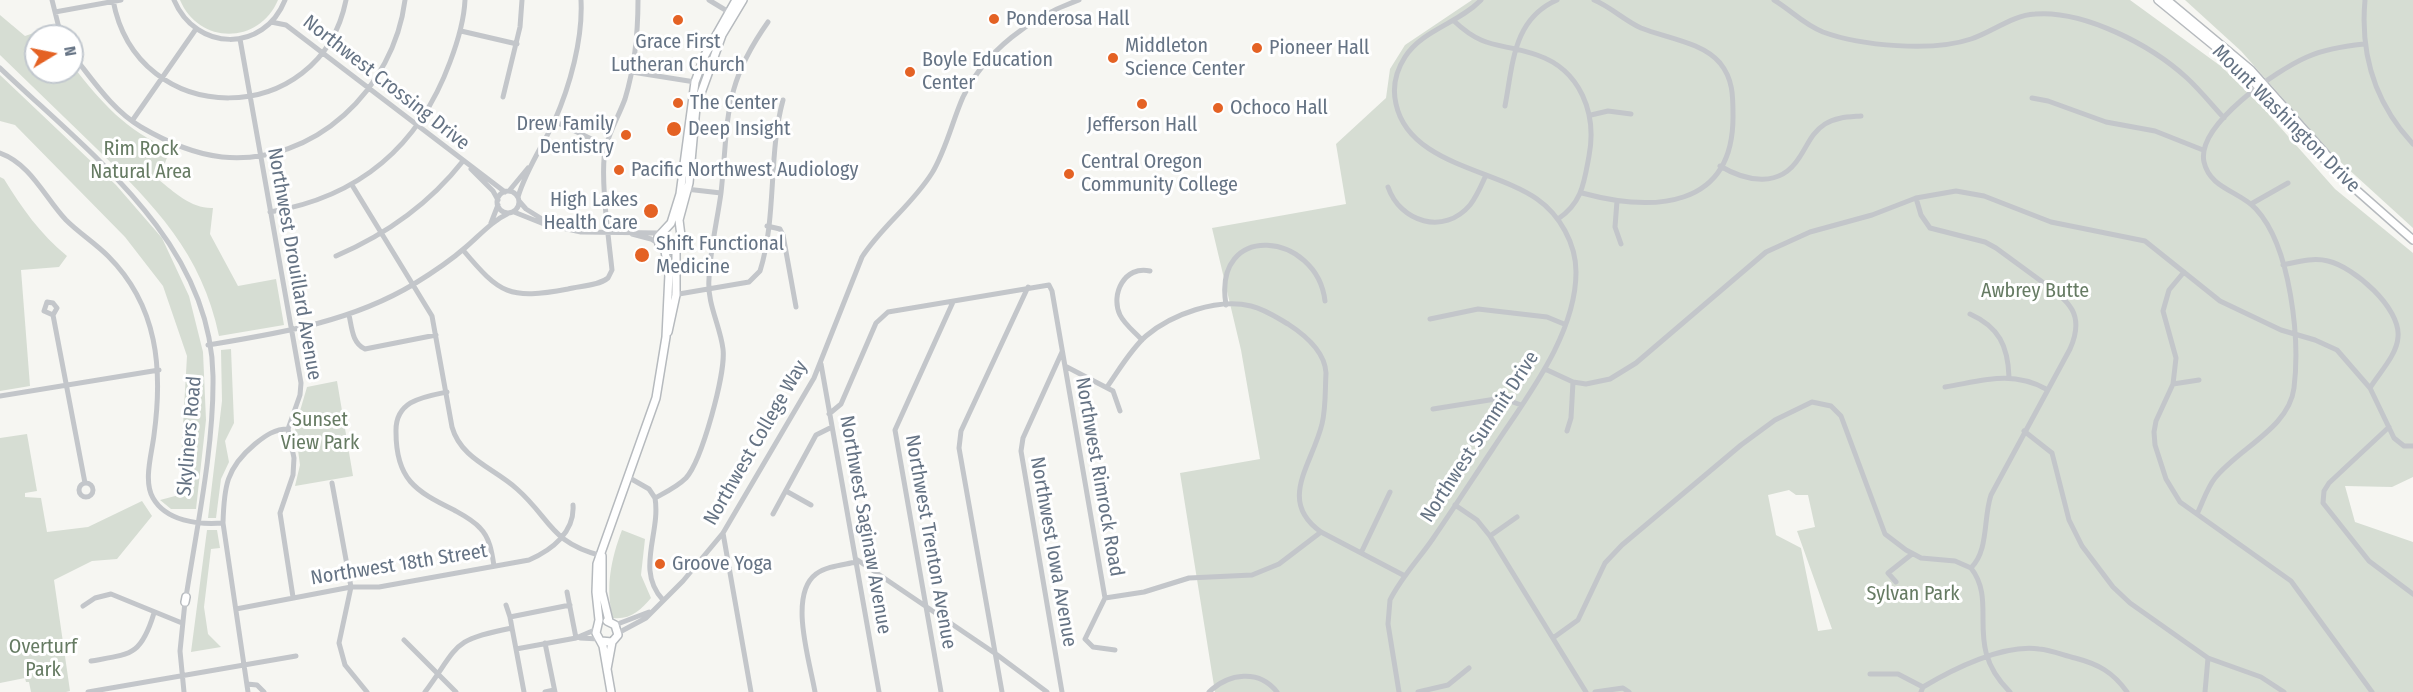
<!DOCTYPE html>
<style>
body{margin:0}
#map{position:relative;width:2413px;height:692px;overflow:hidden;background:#f6f6f2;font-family:"Fira Sans Condensed",sans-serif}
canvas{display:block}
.north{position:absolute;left:24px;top:24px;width:60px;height:60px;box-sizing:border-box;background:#fff;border:2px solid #c1c7ce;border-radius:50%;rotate:80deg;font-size:16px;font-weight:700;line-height:24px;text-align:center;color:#657384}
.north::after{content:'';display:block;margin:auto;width:21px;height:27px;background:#e46224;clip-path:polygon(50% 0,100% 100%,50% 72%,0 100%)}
</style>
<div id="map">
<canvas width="2413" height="692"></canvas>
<div class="north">N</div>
</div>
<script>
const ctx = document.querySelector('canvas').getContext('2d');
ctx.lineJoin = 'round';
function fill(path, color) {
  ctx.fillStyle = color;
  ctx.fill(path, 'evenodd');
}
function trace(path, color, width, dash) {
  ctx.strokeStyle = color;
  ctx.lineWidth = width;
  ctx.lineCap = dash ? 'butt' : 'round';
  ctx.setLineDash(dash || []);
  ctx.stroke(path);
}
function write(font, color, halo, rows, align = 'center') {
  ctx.font = font + ' "Fira Sans Condensed",sans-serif';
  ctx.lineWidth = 6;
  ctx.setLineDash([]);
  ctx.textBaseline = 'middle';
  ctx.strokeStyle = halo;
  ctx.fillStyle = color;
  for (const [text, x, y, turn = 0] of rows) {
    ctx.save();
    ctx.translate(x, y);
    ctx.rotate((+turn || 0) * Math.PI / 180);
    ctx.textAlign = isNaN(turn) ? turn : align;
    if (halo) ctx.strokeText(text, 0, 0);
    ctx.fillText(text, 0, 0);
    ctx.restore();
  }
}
fill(new Path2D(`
 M180 0H278C259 45 199 45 180 0Z
 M1472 0H2130L2222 67 2264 109 2335 189 2413 253V477L2392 487 2345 486 2355 522 2413 542V692H1215L1180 473 1260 459 1241 350 1212 228 1346 204 1336 144 1386 98 1390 69 1405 45ZM1789 490 1796 495H1808L1815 527 1797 531 1832 629 1818 631 1801 548 1776 535 1768 495Z
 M2185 0H2413V228L2334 156 2241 51Z
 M0 15 25 36 51 27 54 36H36V72H72V65C101 102 126 131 170 149L159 180C174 192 192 209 213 208L210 234 238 286 276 279 284 325 219 336C202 253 154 205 96 148 64 117 32 86 0 55Z
 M0 75 116 185 162 238 189 296 203 352 206 420 196 509H171L160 500 179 495 187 356 163 286 125 237 15 125 0 121Z
 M0 177 4 179C22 208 40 234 67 256L59 267 21 270 30 386 0 391Z
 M231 349 234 423 225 441 229 462 221 479 216 518H208L222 401 221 350Z
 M337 381 353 476 295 486 300 465 295 428 307 387Z
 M27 434 37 491 25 493V497L41 498 47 532 88 527 142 501 152 516 117 559 92 561 54 580 70 691 66 692H31L29 682H26L25 678 0 683V438Z
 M207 530H217L220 548 211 549 204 607 208 634 221 647 191 652Z
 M622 530 645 539 641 575 651 598C641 610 630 620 613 618 605 588 611 559 622 530Z`), '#d6ddd3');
const major = new Path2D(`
 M736 0 705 55 695 82 680 194 671 223 658 237 659 244 665 251 676 250 682 244 679 220 689 183 696 107 722 35 743 0
 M2158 0 2240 67 2336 172 2413 240
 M2167 0 2251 70 2333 162
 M668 332 676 295V250
 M602 556V592L609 621
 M185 602 186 597
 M601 641 612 642 618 635 615 625 607 621
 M607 669 612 642
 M611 692 603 646 596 633 599 620 596 592 597 564 656 398 666 337 669 274 665 251`);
trace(major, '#b6babe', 10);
trace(new Path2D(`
 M52 0 61 36
 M113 0C137 131 320 130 346 0
 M174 0C196 52 264 53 285 0
 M709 0 732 14
 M1774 0C1791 10 1803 24 1823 32 1861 46 1933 52 1971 39 1992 32 2013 15 2035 14 2084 10 2151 45 2187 78 2200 90 2212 105 2224 118
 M2365 0C2360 55 2375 103 2413 144
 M55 12 121 0
 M1454 21C1486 51 1500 42 1537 55 1581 70 1597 114 1589 156 1584 183 1582 203 1558 219
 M271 22 286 25 505 192
 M461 31 517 44
 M240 39 301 383 300 395 288 429 294 458 293 475 280 513 293 597
 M72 54C93 80 112 110 141 127 165 141 194 154 222 157 315 166 394 88 405 0
 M0 68C88 152 211 242 213 376 214 447 197 526 186 597
 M632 72 695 82
 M503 97 520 27 522 0
 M2032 98 2048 101 2106 122 2155 131 2203 150
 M1505 106C1513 64 1513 19 1557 0
 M1591 115 1608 111 1631 114
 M132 121 196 29
 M554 121 606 146
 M0 153C31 164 45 198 66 220 79 233 95 243 108 256 158 306 163 369 154 435 152 453 143 481 153 498 166 521 198 525 223 523
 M1720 166C1747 182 1780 188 1799 158 1808 145 1811 133 1825 124 1836 117 1849 117 1861 116
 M471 169 493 191 498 200
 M352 185 432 316 452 427C461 459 494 468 517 489 551 519 550 543 602 556
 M1388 187C1400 222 1444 236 1470 205 1477 196 1481 186 1486 175
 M686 189 721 193
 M509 191 528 168
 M497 202a11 11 0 1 1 22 0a11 11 0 1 1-22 0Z
 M1582 193C1652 212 1734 210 1733 115 1733 96 1733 79 1720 63 1702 42 1666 38 1641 28 1625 21 1611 7 1594 0
 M518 197C526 170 542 147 554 122 570 86 583 39 581 0
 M1916 198 1921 215 1930 228 1985 242 1996 248C2011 259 2026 270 2041 281 2068 301 2086 313 2070 349L1991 495C1983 519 1989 550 1971 568 1999 604 1962 645 2010 692
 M519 201 526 209 550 224
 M1617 201 1615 227 1621 244
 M2251 204 2288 183
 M270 212C359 197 419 146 450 62 458 41 464 22 465 0
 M514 212 544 224 581 232 660 233
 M491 223 498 205
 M767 226 780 229 783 235 796 307
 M632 234 651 239 659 244
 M463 250C500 294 509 300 568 289 580 286 598 286 608 278L612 270C609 240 599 172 606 146 610 131 619 115 625 99 635 66 638 34 638 0
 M336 256C385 235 430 203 463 161
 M2283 265C2297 262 2313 257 2328 261 2354 267 2401 308 2398 337 2397 355 2379 373 2370 388
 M2184 272 2169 290 2163 311 2176 358 2173 384 2156 421 2154 432 2155 445 2166 479 2180 502 2291 581 2372 692
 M673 295 749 282 760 271C777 217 768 155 783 100
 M1226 305C1212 220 1317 232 1325 301
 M1970 314C1999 327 2008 346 2009 377
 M53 315 44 311 47 302 53 303 57 308 53 315 85 483
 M349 315C352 328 352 343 365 349L436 335
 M1430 319 1478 309 1547 317 1564 324
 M1142 340C1135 332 1125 325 1120 315 1110 294 1125 265 1150 271
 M208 345C280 333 351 322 414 284 432 273 450 261 466 247 480 235 492 221 509 213
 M821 364 879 692
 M1065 366 1113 391 1120 411
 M1545 369 1573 382 1586 384 1610 379 1636 363 1766 252 1810 232 1872 215 1916 198 1956 191 1984 196 2051 222 2145 241 2220 301 2281 330 2315 340 2337 350 2370 388 2394 438 2404 446H2413
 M2173 384 2199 380
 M1107 387C1119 370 1131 349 1146 336 1172 314 1217 298 1251 306 1264 309 1276 317 1288 324 1305 335 1325 352 1326 373 1325 390 1326 408 1322 424 1312 465 1277 501 1321 532L1405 576
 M1945 387C1982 381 2011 370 2046 389
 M447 392C422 397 395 401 396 432 396 479 415 491 454 510 463 515 473 520 480 528 490 538 492 553 494 566
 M0 396 159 370
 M1433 409 1502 398 1521 405
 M829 414 841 404 876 323 888 312 1049 285 1052 291 1105 598 1085 639 1093 647 1115 650
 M2389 427 2329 483 2324 491 2323 503 2369 561 2413 594
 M1567 431 1571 418 1573 382
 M2024 431 2052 453 2069 520 2082 546 2113 587 2130 603 2208 658 2261 677 2284 692
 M628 477 649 489 655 498C661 533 635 570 663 600
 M332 483 351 587 339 643 345 665 367 692
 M79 490a7 7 0 1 1 14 0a7 7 0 1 1-14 0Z
 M786 491 811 505
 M655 498C666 492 677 487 686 478 702 460 726 373 723 349 720 325 707 304 709 279 710 250 717 222 721 193 729 119 722 87 768 22
 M1455 505 1477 520 1490 536 1586 692
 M773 514 816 435 832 427
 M2197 514C2203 502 2207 488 2215 478 2239 448 2289 428 2294 388 2300 339 2291 247 2256 209 2240 191 2210 189 2204 162 2196 125 2277 70 2307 57 2325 49 2345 46 2364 44
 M723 533 751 692
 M1490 536 1517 517
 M1361 553 1390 492
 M856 559 996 654 1047 692
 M1896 582 1888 573 1912 554
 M567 592 576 638
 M1105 598 1144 592 1189 578 1252 575 1279 564 1321 532
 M506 605 510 617
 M83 606 95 598 111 594 182 623
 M236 609 351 587H379L529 560C552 550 575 532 573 505
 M615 625 649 612
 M512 628 510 617 570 605
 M618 633 646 618 683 581 723 533 814 378 862 257C882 226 912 205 932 173 946 150 952 122 963 97 986 50 1031 17 1079 0
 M580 638 599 639
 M1553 638 1578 620 1605 563 1622 545 1741 445 1775 420 1812 402 1831 406 1841 416 1885 534 1906 550 1921 558 1955 561 1971 568
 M404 640 456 692
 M545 643 555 692
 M516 649 524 692
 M91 661C131 654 141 656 154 613
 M1870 674H1898L1923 687
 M247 684 257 685 264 692
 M88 692 296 656
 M184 692 180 651 185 602
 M248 692 223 523C224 487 226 468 255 444 266 435 275 429 288 429
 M425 692C460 645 450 640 512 628L516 649 576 638 597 629
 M545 692 554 690
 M815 692C810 662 788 595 816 574 827 566 843 565 856 562
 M941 692 895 430 953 302
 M1002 692 959 448 961 431 1028 287
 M1062 692 1021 451 1023 438 1062 352
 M1209 692C1229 673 1259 669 1277 692
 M1399 692 1388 624 1390 600C1401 578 1418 560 1432 540 1452 511 1472 480 1492 450 1525 399 1576 336 1576 272 1576 244 1560 215 1537 199 1494 169 1409 164 1396 104 1392 87 1396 71 1405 57 1422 30 1459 23 1481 0
 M1418 692 1448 685 1469 668
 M1595 692 1623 688 1629 692
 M1921 692 1923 687C1953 669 2003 644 2039 649 2051 650 2063 655 2075 658 2098 664 2113 672 2127 692
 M2205 692 2208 658`), '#c3c6ca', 5);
trace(major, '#fff', 7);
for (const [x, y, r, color] of [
 [994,19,6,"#e46224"],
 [678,20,6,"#e46224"],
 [1257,48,6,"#e46224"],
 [1113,58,6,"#e46224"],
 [910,72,6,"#e46224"],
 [678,103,6,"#e46224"],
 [1142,104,6,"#e46224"],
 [1218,108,6,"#e46224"],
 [674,129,8,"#e46224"],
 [626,135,6,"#e46224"],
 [619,170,6,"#e46224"],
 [1069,174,6,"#e46224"],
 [651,211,8,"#e46224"],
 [642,255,8,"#e46224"],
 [660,564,6,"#e46224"]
]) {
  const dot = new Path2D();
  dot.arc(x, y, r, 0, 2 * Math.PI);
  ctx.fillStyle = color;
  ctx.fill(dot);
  trace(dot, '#fff', 2);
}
write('20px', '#657384', '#fff', [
 ["Ponderosa Hall",1006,19],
 ["Grace First",678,42,"center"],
 ["Lutheran Church",678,65,"center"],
 ["Middleton",1125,46],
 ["Science Center",1125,69],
 ["Pioneer Hall",1269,48],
 ["Boyle Education",922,60],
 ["Center",922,83],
 ["The Center",690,103],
 ["Ochoco Hall",1230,108],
 ["Drew Family",614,124,"right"],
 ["Dentistry",614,147,"right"],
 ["Jefferson Hall",1142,125,"center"],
 ["Deep Insight",688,129],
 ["Central Oregon",1081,162],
 ["Community College",1081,185],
 ["Pacific Northwest Audiology",631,170],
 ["High Lakes",638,200,"right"],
 ["Health Care",638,223,"right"],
 ["Shift Functional",656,244],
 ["Medicine",656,267],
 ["Groove Yoga",672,564]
], 'left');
write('20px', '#657384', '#fff', [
 ["Northwest Crossing Drive",386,83,38],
 ["Mount Washington Drive",2286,119,45],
 ["Northwest Drouillard Avenue",294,264,80],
 ["Skyliners Road",190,436,-85],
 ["Northwest Summit Drive",1480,437,-57],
 ["Northwest College Way",756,443,-60],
 ["Northwest Rimrock Road",1099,477,80],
 ["Northwest Saginaw Avenue",865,525,80],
 ["Northwest Trenton Avenue",930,542,80],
 ["Northwest Iowa Avenue",1053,552,80],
 ["Northwest 18th Street",399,565,-9]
]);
write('20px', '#667b63', '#fff', [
 ["Rim Rock",141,149],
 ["Natural Area",141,172],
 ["Awbrey Butte",2035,291],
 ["Sunset",320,420],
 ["View Park",320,443],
 ["Sylvan Park",1913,594],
 ["Overturf",43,647],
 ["Park",43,670]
]);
</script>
